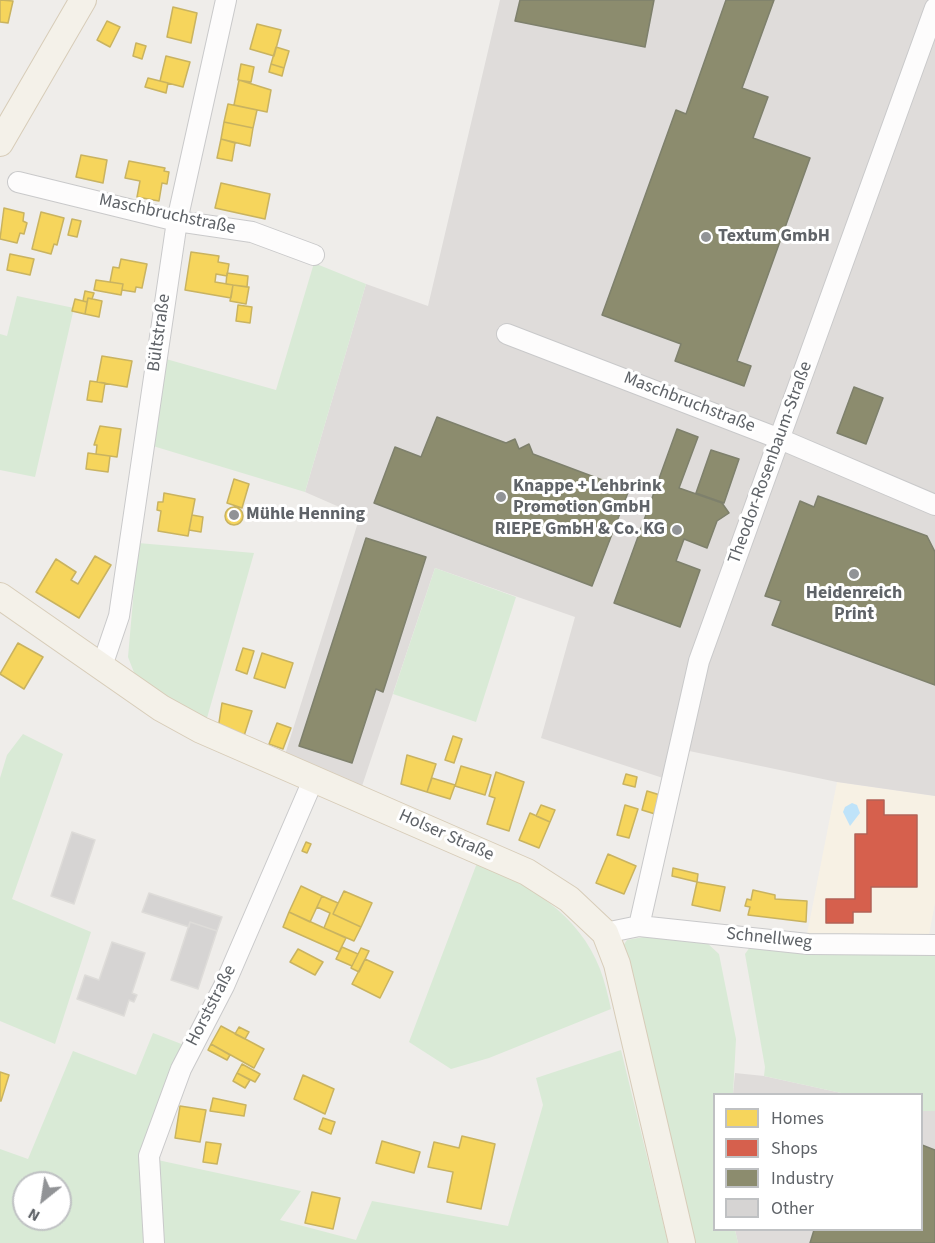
<!DOCTYPE html>
<meta charset="utf-8">
<style>
body{margin:0}
#map{position:relative;width:935px;height:1243px;overflow:hidden;background:#efedea;font-family:"Source Sans 3",sans-serif}
canvas{display:block}
.legend{position:absolute;left:713px;top:1093px;width:210px;height:138px;box-sizing:border-box;background:#fff;border:2px solid #bfc1c3;margin:0;padding:8px 10px;list-style:none;font-size:18px;color:#5f6368}
.legend li{display:flex;align-items:center;gap:12px;height:30px}
.legend b{width:30px;border:2px solid #bfc1c3}
.north{position:absolute;left:12px;top:1171px;width:60px;height:60px;box-sizing:border-box;background:#fff;border:2px solid #bfc1c3;border-radius:50%;rotate:210deg;font-size:16px;font-weight:700;line-height:24px;text-align:center;color:#5f6368}
.north::after{content:'';display:block;margin:auto;width:21px;height:27px;background:#919396;clip-path:polygon(50% 0,100% 100%,50% 72%,0 100%)}
</style>
<div id="map">
<canvas width="935" height="1243"></canvas>
<ul class="legend">
<li><b style="height:16px;background:#f6d55c"></b>Homes</li>
<li><b style="height:16px;background:#d6604d"></b>Shops</li>
<li><b style="height:16px;background:#8c8c6e"></b>Industry</li>
<li><b style="height:16px;background:#d6d4d3"></b>Other</li>
</ul>
<div class="north">N</div>
</div>
<script>
const ctx = document.querySelector('canvas').getContext('2d');
ctx.lineJoin = 'round';
function fill(path, color) {
  ctx.fillStyle = color;
  ctx.fill(path, 'evenodd');
}
function trace(path, color, width, dash) {
  ctx.strokeStyle = color;
  ctx.lineWidth = width;
  ctx.lineCap = dash ? 'butt' : 'round';
  ctx.setLineDash(dash || []);
  ctx.stroke(path);
}
function write(font, color, halo, rows, align = 'center') {
  ctx.font = font + ' "Source Sans 3",sans-serif';
  ctx.lineWidth = 6;
  ctx.setLineDash([]);
  ctx.textBaseline = 'middle';
  ctx.strokeStyle = halo;
  ctx.fillStyle = color;
  for (const [text, x, y, turn = 0] of rows) {
    ctx.save();
    ctx.translate(x, y);
    ctx.rotate((+turn || 0) * Math.PI / 180);
    ctx.textAlign = isNaN(turn) ? turn : align;
    if (halo) ctx.strokeText(text, 0, 0);
    ctx.fillText(text, 0, 0);
    ctx.restore();
  }
}
fill(new Path2D(`
 M837 782 935 796V903L929 935 807 934Z`), '#f7f1e4');
fill(new Path2D(`
 M500 0H935V796L837 782 675 748 666 779 541 738 575 617 435 568 360 792 283 761 360 516 305 492 366 284 428 306Z
 M735 1073 764 1076 846 1094H733Z
 M922 1111H935V1243H738L735 1230H922Z`), '#dfdcda');
fill(new Path2D(`
 M314 263 366 284 305 492 153 446 166 359 276 390Z
 M17 296 74 308 35 477 0 470V334L7 336Z
 M138 543 254 553 205 725 135 675 128 657Z
 M435 568 516 597 476 722 393 694Z
 M23 734 63 754 12 899 91 932 55 1044 0 1021V778L7 755Z
 M477 863C528 884 579 914 600 969 605 982 608 996 611 1009L489 1058 451 1069 409 1042Z
 M649 936 706 942 719 954 736 1039 733 1094H714V1230H735L738 1243H694L620 950 627 940Z
 M750 947 935 952V1111H922V1094H846L764 1076 765 1067 745 954Z
 M153 1033 184 1045 139 1156 145 1243H0V1149L28 1159 73 1051 136 1075ZM24 1183H60V1219H24Z
 M621 1050 668 1243H158L153 1159 301 1191 280 1220 356 1240 372 1201 508 1226 543 1105 536 1078Z`), '#d9ead6');
fill(new Path2D(`
 M852 803 857 805 860 813 850 826 843 812 845 807Z`), '#bfe3f9');
const homes = new Path2D(`
 M0 0 13 1 8 23 0 22Z
 M173 7 197 13 191 43 167 37Z
 M107 21 120 27 110 47 97 40Z
 M257 24 281 30 274 56 250 49Z
 M136 43 146 46 142 59 133 56Z
 M276 47 289 51 284 68 271 64Z
 M166 56 190 62 183 87 160 81Z
 M241 64 254 67 251 82 238 80Z
 M271 64 284 68 282 76 269 72Z
 M148 78 168 83 166 93 145 87Z
 M239 80 271 90 267 112 234 105Z
 M228 104 257 110 253 128 224 122Z
 M224 122 253 128 250 146 221 139Z
 M221 139 235 143 232 161 217 158Z
 M81 155 107 160 103 183 76 177Z
 M129 161 165 168 164 171 169 172 167 184 162 183 159 201 137 197 140 181 125 178Z
 M221 183 270 194 265 219 215 208Z
 M4 208 24 213 23 221 27 223 24 234 20 233 17 243 0 239Z
 M41 212 64 218 57 245 54 244 51 254 32 249Z
 M72 219 81 221 77 237 68 235Z
 M191 252 219 256 218 262 229 264 227 276 216 274 215 282 233 285 231 298 185 290Z
 M10 254 34 259 30 275 7 270Z
 M121 259 147 264 142 288 136 287 135 292 122 290 123 284 110 282 113 267 119 268Z
 M227 273 248 276 247 287 226 284Z
 M96 280 123 284 121 295 94 290Z
 M233 285 249 287 246 304 230 301Z
 M85 291 94 293 92 299 88 298 87 302 83 301Z
 M88 298 102 301 99 317 85 314Z
 M75 299 87 302 85 314 72 311Z
 M238 305 252 307 250 323 236 321Z
 M102 356 132 361 127 387 97 382Z
 M90 381 105 383 102 402 87 400Z
 M100 426 121 429 117 457 96 454 97 445H94Z
 M88 453 110 456 108 472 86 469Z
 M234 479 249 484 242 508 227 503Z
 M164 493 195 499 188 536 158 531 161 511 157 510 158 502H163Z
 M225 516a9 9 0 1 1 18 0a9 9 0 1 1-18 0Z
 M192 515 203 517 201 532 189 530Z
 M95 556 111 565 79 618 36 592 56 559 76 572 71 580 78 584Z
 M18 643 43 657 24 689 0 674Z
 M243 648 254 651 247 674 236 670Z
 M262 653 293 663 285 688 254 678Z
 M222 703 252 711 244 736 218 729Z
 M277 723 291 728 283 749 269 744Z
 M453 736 462 739 454 763 445 760Z
 M407 755 436 764 427 792 401 784Z
 M461 766 491 775 485 795 455 786Z
 M496 772 524 782 509 831 487 824 495 798 489 796Z
 M626 774 637 777 635 787 623 784Z
 M432 778 455 785 450 799 427 792Z
 M647 791 660 795 655 814 642 810Z
 M541 805 555 810 550 822 536 816Z
 M625 805 638 809 629 838 617 835Z
 M530 813 550 822 539 848 519 840Z
 M306 842 311 844 307 853 302 851Z
 M608 854 636 866 624 894 596 883Z
 M673 868 698 874 697 882 672 876Z
 M697 882 725 887 720 911 692 905Z
 M301 886 322 896 310 922 289 912Z
 M753 890 775 895V899L807 901 806 922 748 915 750 907 745 906 747 899 751 900Z
 M344 891 372 903 361 927 333 914Z
 M322 896 338 903 333 914 361 927 354 941 324 928 330 913 317 907Z
 M289 912 346 938 339 952 283 927Z
 M342 947 358 954 352 966 336 959Z
 M361 948 369 951 359 972 351 968Z
 M298 949 323 962 315 975 290 962Z
 M365 959 393 972 380 998 352 984Z
 M221 1026 264 1049 254 1068 211 1044Z
 M239 1027 249 1032 245 1039 235 1034Z
 M211 1044 230 1055 227 1060 208 1050Z
 M242 1064 260 1074 255 1082 237 1073Z
 M0 1072 9 1075 1 1101H0Z
 M237 1073 250 1080 245 1088 233 1081Z
 M303 1075 334 1089 325 1114 294 1099Z
 M213 1098 246 1105 244 1116 210 1111Z
 M180 1106 206 1110 200 1142 175 1138Z
 M323 1118 335 1122 331 1134 319 1129Z
 M462 1136 495 1144 481 1209 447 1202 453 1172 428 1167 434 1142 459 1148Z
 M382 1141 420 1152 414 1173 376 1163Z
 M206 1142 221 1144 217 1164 203 1162Z
 M312 1192 340 1198 333 1229 305 1223Z`);
fill(homes, '#f6d55c');
trace(homes, '#c9b360', 1.5);
const shops = new Path2D(`
 M867 800H884V815H917V887H871V912H853V923H826V899H855V834H867Z`);
fill(shops, '#d6604d');
trace(shops, '#b26155', 1.5);
const industry = new Path2D(`
 M520 0H654L645 47 515 21Z
 M726 0H774L742 88 768 97 753 138 810 158 737 361 751 366 744 386 675 361 681 344 602 315 676 110 686 114Z
 M854 387 883 398 866 444 837 433Z
 M437 417 506 443 515 439 519 449 529 444 533 454 629 490 592 586 374 503 395 447 421 457Z
 M677 429 698 437 679 488 722 503 729 513 717 521 707 548 684 539 676 561 700 570 680 627 614 603Z
 M711 450 739 459 724 503 696 493Z
 M818 496 927 536 935 552V685L772 625 781 601 765 596 800 501 814 507Z
 M366 538 426 557 383 692 376 689 352 763 299 746Z
 M922 1145 935 1150V1243H810L814 1230H922Z`);
fill(industry, '#8c8c6e');
trace(industry, '#7e806c', 1.5);
const building = new Path2D(`
 M72 832 95 840 74 904 51 896Z
 M149 893 222 917 217 931 190 922 189 927 142 912Z
 M190 922 217 931 198 989 171 980Z
 M112 942 145 953 132 993 137 995 134 1002 129 1000 124 1016 77 999 85 975 99 980Z`);
fill(building, '#d6d4d3');
trace(building, '#dedcd9', 1.5);
const minor = new Path2D(`
 M18 182 177 221 252 232 314 255
 M507 334 780 439 935 505
 M102 666 119 616 177 221 226 0
 M639 926 699 661 935 8
 M605 933 639 926 808 944 935 945
 M154 1243 149 1156 181 1069 224 986 314 778`);
const major = new Path2D(`
 M0 143 83 0
 M0 596 161 708 201 730 527 872 569 899 605 933 617 964 682 1243`);
trace(minor, '#c9c9ca', 22);
trace(major, '#d7ccb8', 28);
trace(minor, '#fdfcfc', 20);
trace(major, '#f4f1e9', 26);
for (const [x, y, r, color] of [
 [706,237,6,"#919396"],
 [501,497,6,"#919396"],
 [234,515,6,"#919396"],
 [677,530,6,"#919396"],
 [854,574,6,"#919396"]
]) {
  const dot = new Path2D();
  dot.arc(x, y, r, 0, 2 * Math.PI);
  ctx.fillStyle = color;
  ctx.fill(dot);
  trace(dot, '#fff', 2);
}
write('18px', '#5f6368', '#fff', [
 ["Maschbruchstraße",167,215,12],
 ["Bültstraße",160,333,-82],
 ["Maschbruchstraße",689,403,21],
 ["Theodor-Rosenbaum-Straße",771,463,-70],
 ["Holser Straße",446,836,24],
 ["Schnellweg",769,939,6],
 ["Horststraße",212,1006,-63]
]);
write('bold 18px', '#5f6368', '#fff', [
 ["Textum GmbH",718,237],
 ["Knappe + Lehbrink",513,487],
 ["Promotion GmbH",513,508],
 ["Mühle Henning",246,515],
 ["RIEPE GmbH & Co. KG",665,530,"right"],
 ["Heidenreich",854,594,"center"],
 ["Print",854,615,"center"]
], 'left');
</script>
